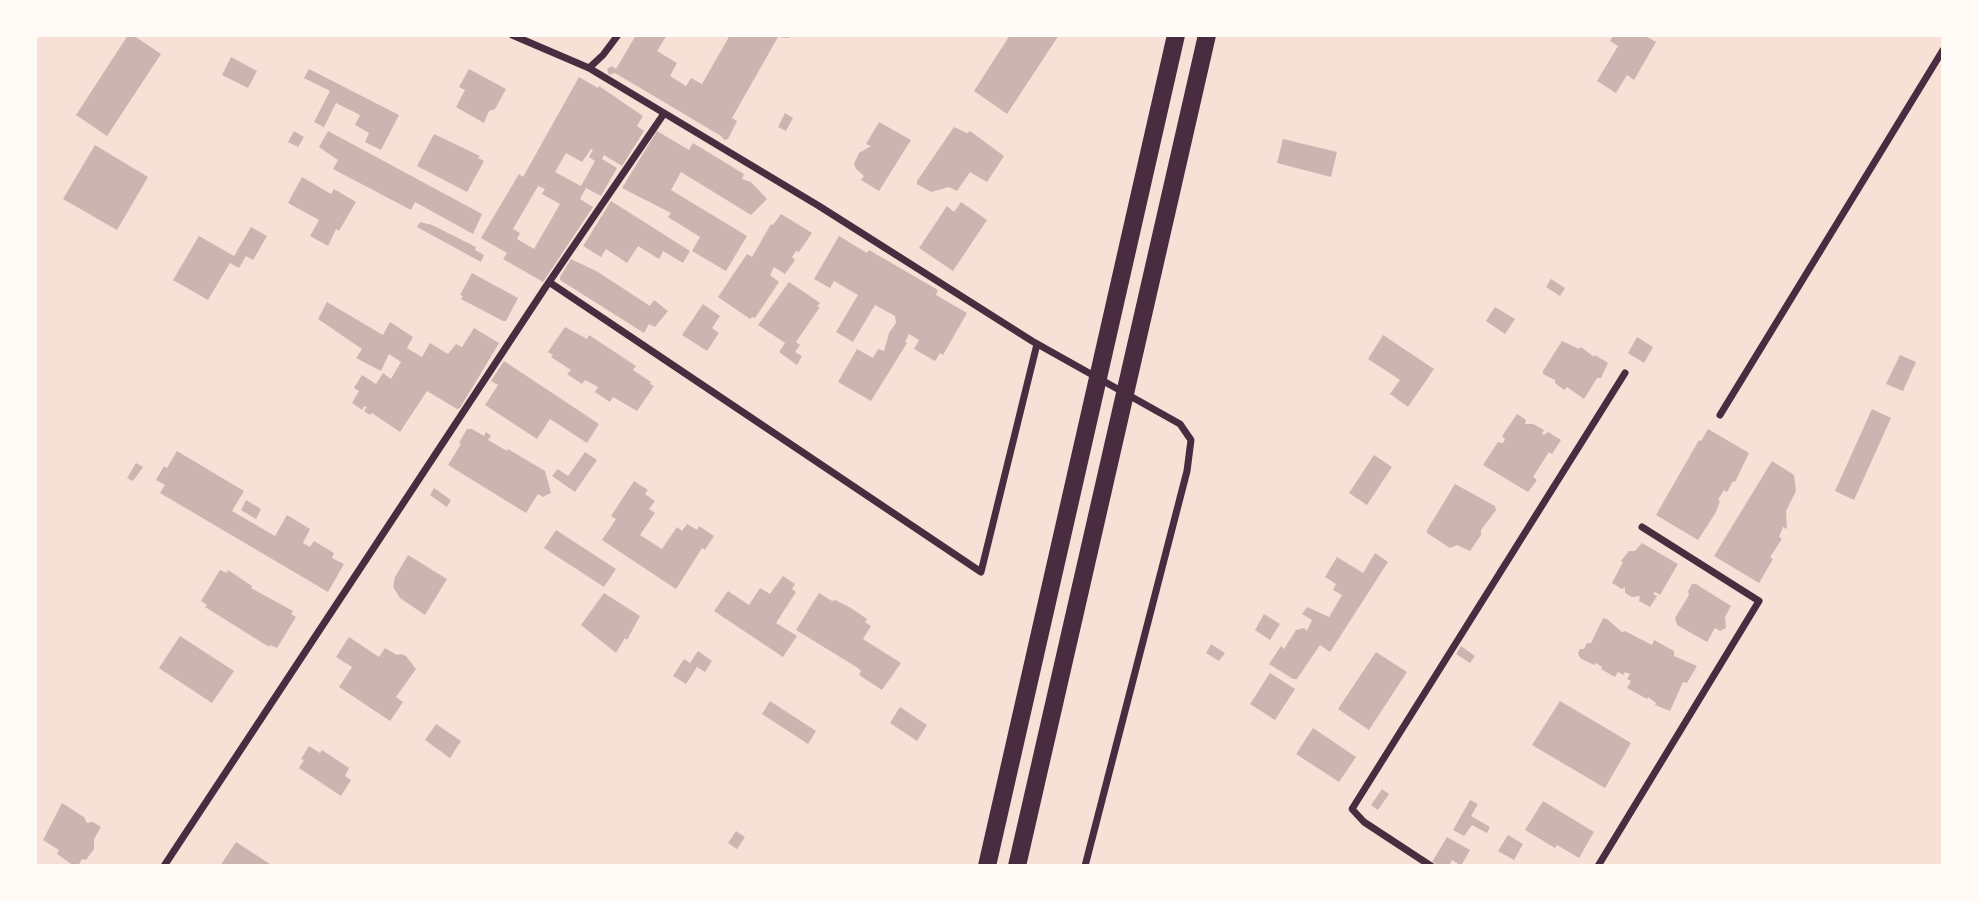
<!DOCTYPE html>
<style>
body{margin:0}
#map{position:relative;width:1978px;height:901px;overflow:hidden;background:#f7e1d7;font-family:"Roboto Condensed",sans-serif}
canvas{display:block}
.frame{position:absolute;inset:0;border:37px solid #fffaf5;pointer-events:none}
</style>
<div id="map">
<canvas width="1978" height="901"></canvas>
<div class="frame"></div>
</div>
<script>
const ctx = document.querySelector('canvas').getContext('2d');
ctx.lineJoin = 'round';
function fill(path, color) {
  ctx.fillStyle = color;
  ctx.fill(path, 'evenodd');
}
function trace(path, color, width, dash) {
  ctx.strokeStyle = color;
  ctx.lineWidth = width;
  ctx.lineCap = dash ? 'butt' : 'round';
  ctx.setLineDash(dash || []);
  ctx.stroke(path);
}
fill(new Path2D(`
 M128 35H133L161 54 107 136 76 115Z
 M636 35H667L657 51 677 63 670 76 686 86 691 78 702 84 730 35H793L788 38 778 37 732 118 737 121 728 139 724 140 721 136 615 73 609 75 607 69 612 66 616 69Z
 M1010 35H1059L1007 114 974 91Z
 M1613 35H1644L1656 42 1634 80 1627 75 1616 93 1597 81 1618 46 1610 41Z
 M231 57 257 71 248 88 222 75Z
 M309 69 399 115 381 150 365 142 369 133 355 125 360 115 336 103 324 127 314 122 330 91 304 78Z
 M469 69 506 89 495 109 489 111 484 123 456 107 465 90 459 87Z
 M579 77 598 88 599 86 643 116 637 126 644 131 622 166 604 155 602 159 617 168 601 196 586 188 580 199 593 207 543 282 503 259 507 253 481 238 519 174 523 177ZM591 149 593 150 589 157 595 161 581 186 555 172 566 153 582 162ZM538 186 545 189 542 194 560 204 534 249 517 239 520 233 513 229Z
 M785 113 793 118 786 131 778 127Z
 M879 122 911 140 879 191 861 180 864 176 856 169 854 164 859 153 871 146 866 144Z
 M954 127 967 133 970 131 1004 156 987 182 970 172 957 191 949 187 931 192 917 184V181Z
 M294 131 304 137 298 147 288 142Z
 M328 131 482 214 473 234 415 202 411 210 333 169 338 160 319 147Z
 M657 131 689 150 693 143 744 174 742 179 751 182 767 199 751 215 681 172 671 190 747 236 726 271 692 251 700 237 668 217 671 213 622 188Z
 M434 134 480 156 478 158 484 161 467 192 417 166Z
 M1283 139 1337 152 1331 177 1277 163Z
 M95 145 148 177 117 230 63 199Z
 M302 177 331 194 334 189 356 202 339 231 336 229 328 246 310 236 319 220 288 203Z
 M611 201 690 251 683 263 663 251 659 259 638 246 627 263 606 249 601 257 583 246Z
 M961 202 987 220 953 271 919 248 947 206 954 212Z
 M781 214 812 233 799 252 796 251 792 257 795 260 785 274 774 267 770 275 779 282 755 318 752 317 750 319 718 297 747 254 752 257 771 224 773 225Z
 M420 222 432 225 476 247 475 250 484 255 481 262 417 227Z
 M251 227 267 236 253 260 246 256 239 268 230 263 208 300 173 280 199 236 234 256Z
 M839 236 867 253 869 250 938 290 936 295 967 313 943 355 940 353 935 361 914 349 919 340 909 334 905 342 907 343 871 401 838 382 857 349 873 358 878 349 884 351 889 333 896 323 895 316 875 305 853 342 836 332 858 295 834 281 830 288 814 279Z
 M571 259 598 272 650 306 654 300 668 311 655 327 649 324 644 333 560 280V277Z
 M472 273 518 298 506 321H503L461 299 463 296 460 295Z
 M1551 279 1565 288 1560 296 1546 287Z
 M789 282 820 303 817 307H820L796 342 800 345 795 352 802 356 797 365 779 352 785 343 758 325Z
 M327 302 383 335 390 322 413 337 407 348 422 357 430 343 448 354 456 344 462 347 474 328 499 343 460 408 457 409 427 391 400 432 372 413 370 415 364 411 367 407 364 406 362 410 352 403 359 391 354 388 362 375 376 384 383 373 391 379 401 362 389 354 381 371 356 358 362 349 318 319Z
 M703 304 720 316 712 328 719 333 707 351 682 335Z
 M1495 307 1515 319 1505 334 1486 321Z
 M565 327 587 339 589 335 636 366 633 370 651 382 650 384 654 386 637 411 613 397 610 402 595 392 598 387 585 380 582 384 567 374 571 370 551 357 553 355 548 352Z
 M1383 335 1434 369 1408 407 1390 394 1400 380 1368 359Z
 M1637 337 1653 347 1644 363 1628 353Z
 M1562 341 1579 349 1581 347 1594 357 1595 355 1608 363 1601 378H1597L1584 399 1567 387 1564 390 1555 383V380L1543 374V371Z
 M1900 355 1916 362 1903 391 1886 384Z
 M504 361 599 424 587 443 550 419 537 439 485 405 498 385 491 381Z
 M1872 409 1891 418 1854 500 1835 491Z
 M1517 414 1526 420 1525 424H1533L1544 430 1542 434 1544 435 1548 432 1561 440 1552 454 1549 452 1533 477 1537 480 1528 492 1483 465 1498 442 1503 443 1505 439 1502 436Z
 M467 429H472L484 436 486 432 491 436 488 440 507 451 508 449 545 471 551 493 543 497 538 494 526 513 448 465 461 444 459 443Z
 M1708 429 1749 453 1735 482 1733 481 1727 492 1724 490 1718 500 1720 501 1716 512 1698 540 1656 515 1699 440 1701 441Z
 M177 451 244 491 232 511 275 536 287 515 310 529 303 543 310 547 314 541 334 553 332 558 344 564 328 592 160 493 165 485 156 480 164 466 167 468Z
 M585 452 597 460 575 492 552 476 558 469 568 476Z
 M1374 455 1392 467 1367 505 1349 493Z
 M1772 461 1794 475 1796 491 1786 511 1787 529 1783 527 1779 537 1782 539 1770 557 1773 559 1759 583 1714 556Z
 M136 463 143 467 133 481 127 478Z
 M634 481 648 490 645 494 655 501 649 509 655 513 640 535 662 549 677 527 682 531 687 524 697 530 699 526 714 536 705 550 702 548 676 589 602 540 616 519 611 516Z
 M1455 484 1495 506 1496 510 1481 530V535L1470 551 1457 545 1450 548 1427 533V530Z
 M434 488 451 500 447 507 430 495Z
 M246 500 261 509 256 519 241 510Z
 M556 530 616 569 604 587 544 548Z
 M1642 543 1678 564 1660 595 1655 592 1653 594 1657 596 1650 607 1639 601 1640 596 1632 597 1625 593V587L1622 589 1612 583 1623 562 1621 561 1629 551H1635Z
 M1375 553 1388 562 1330 652 1320 645 1297 679H1293L1269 664 1281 646 1284 649 1296 630 1304 628 1307 631 1312 620 1302 614 1307 607 1329 617 1342 595 1333 590 1336 584 1325 577 1337 557 1363 573Z
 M408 555 447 579 425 615 400 598 393 587 395 577Z
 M220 570 227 573 228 570 252 586 251 588 293 611 291 614 296 617 277 648 270 645 269 647 205 607 207 605 201 601Z
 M783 576 795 584 792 589 796 592 776 623 797 636 783 657 714 611 728 591 749 605 760 588 770 594Z
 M1692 584H1696L1731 606 1725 617 1726 628 1720 631 1715 628 1707 642 1677 625 1675 618 1689 595 1688 591Z
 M604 593 640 616 627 640 625 638 616 653 581 625Z
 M819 593 832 601 835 600 851 608 867 619 865 622 871 626 863 639 901 663 882 690 859 675 861 671 858 668 796 630Z
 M1264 614 1280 624 1270 640 1255 630Z
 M1603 618 1607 619 1622 632 1625 631 1652 645 1654 640 1674 651V656L1697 666 1687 683 1683 682 1670 711 1655 705 1656 703 1648 697 1647 699 1627 688 1631 681 1627 679 1630 674 1625 672 1623 675 1618 672 1615 677 1601 669 1602 667 1596 663 1594 665 1580 658 1578 653 1580 649H1584L1587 643H1591Z
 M180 636 234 671 212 703 159 668Z
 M349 637 379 657 385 648 397 655 401 654 406 656 416 669 396 697 403 702 390 721 339 687 352 667 336 657Z
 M1211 644 1225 653 1219 661 1206 653Z
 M1461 646 1475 656 1470 663 1456 654Z
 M698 651 712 661 705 672 697 667 686 684 673 676 684 659 690 663Z
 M1376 652 1407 672 1369 730 1338 709Z
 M1270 673 1295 689 1275 720 1250 704Z
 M770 701 816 731 808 744 762 714Z
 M1560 701 1631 743 1605 788 1532 745Z
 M900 707 927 725 917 741 890 723Z
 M436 724 461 741 450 758 425 740Z
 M1313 728 1356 757 1339 782 1296 754Z
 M309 746 320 753 322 750 349 768 345 776 351 780 341 796 299 768 304 760 301 759Z
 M1382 789 1389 794 1378 810 1371 805Z
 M1470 800 1478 804 1471 816 1490 827 1487 833 1472 825 1464 836 1453 830Z
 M1543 801 1594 832 1579 858 1557 845 1555 848 1525 830Z
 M62 803 84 817 87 823 93 822 101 827 94 839V849L86 860 82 859 78 866H74L57 854 59 850 43 840Z
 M736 831 745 837 737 849 728 843Z
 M1508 835 1523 844 1514 860 1498 851Z
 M1447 837 1470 850 1461 866 1452 860 1449 866H1440L1432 862Z
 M236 842 273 866H220Z`), '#ccb4b1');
trace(new Path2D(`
 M512 35 589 68 603 55 618 35
 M589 68 819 206 1032 341 1180 424 1191 440 1187 471 1085 866
 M549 282 981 572 1037 344
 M1720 415 1943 50
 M164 866 545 288 663 115
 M1431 866 1364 822 1352 809 1625 373
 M1598 866 1759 601 1642 527`), '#4a2c40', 7);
trace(new Path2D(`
 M987 866 1176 35
 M1017 866 1207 35`), '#4a2c40', 18);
</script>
